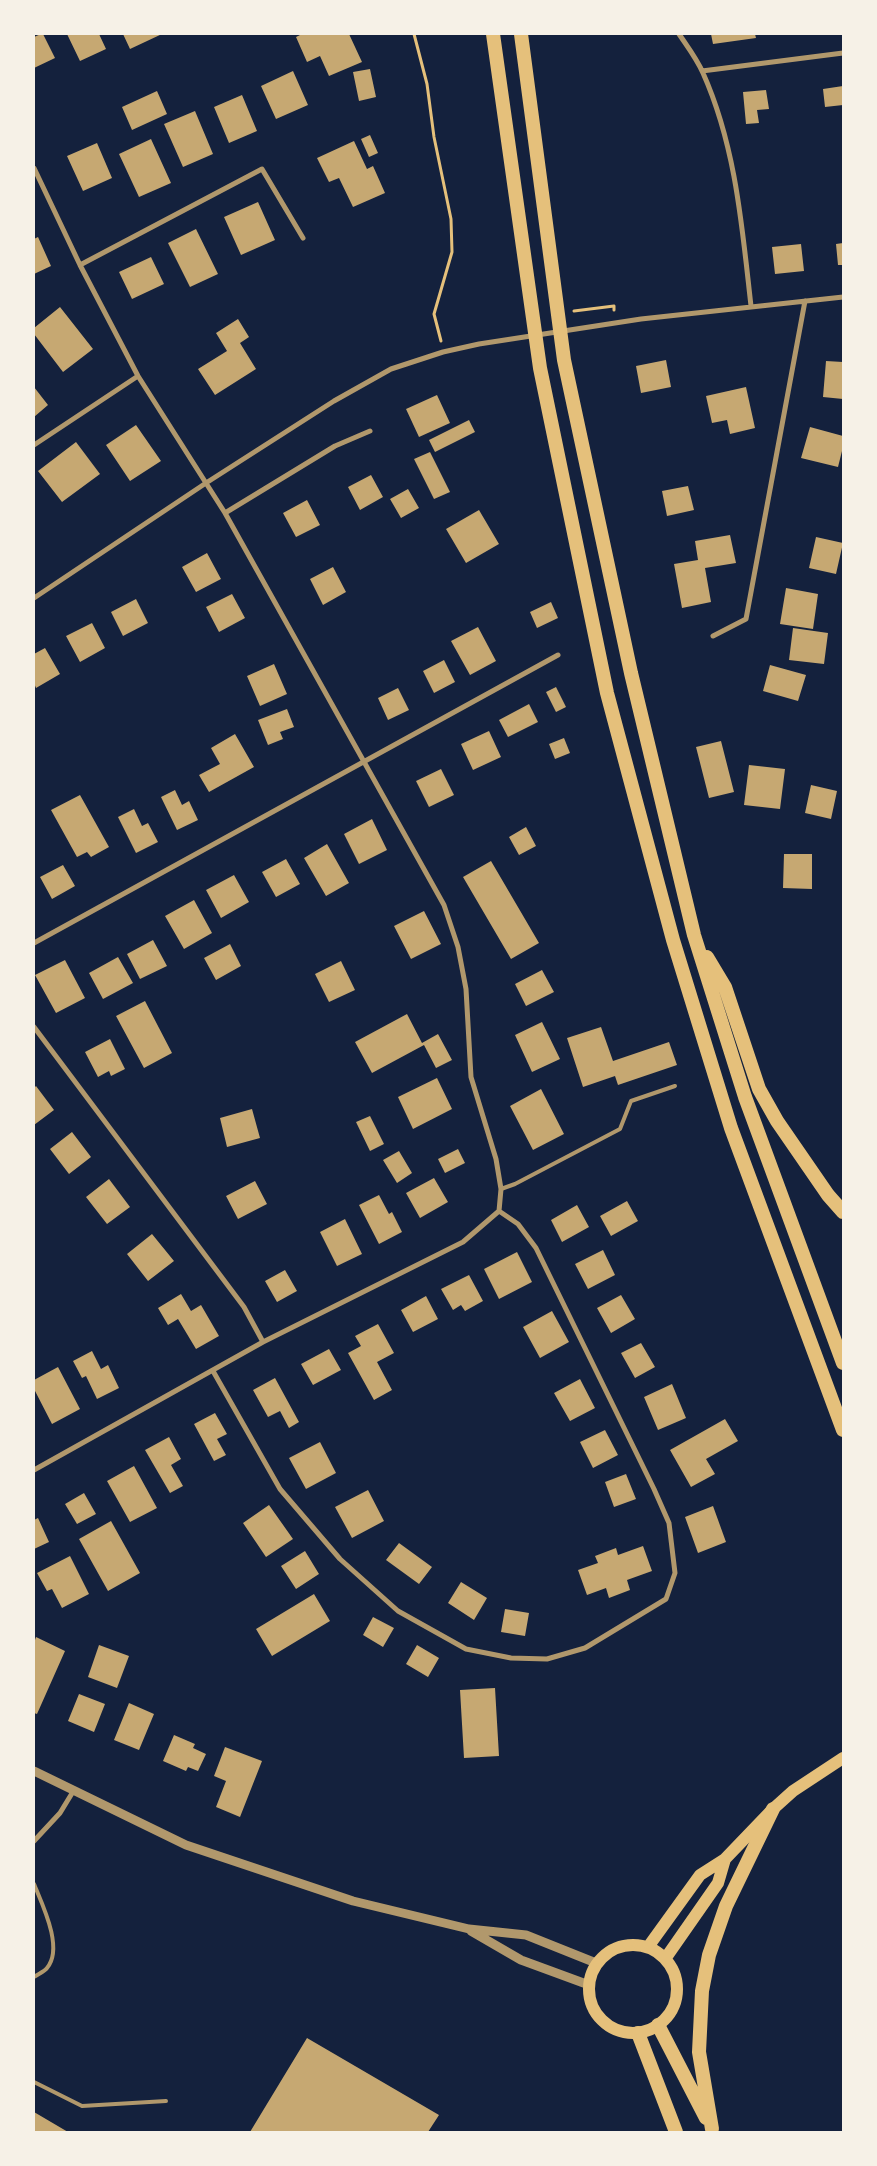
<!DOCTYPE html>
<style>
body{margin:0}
#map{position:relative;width:877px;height:2166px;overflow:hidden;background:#14213d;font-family:Ubuntu,sans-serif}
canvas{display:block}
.frame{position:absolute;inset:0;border:35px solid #f6f1e7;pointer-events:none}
</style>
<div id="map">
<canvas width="877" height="2166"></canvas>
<div class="frame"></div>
</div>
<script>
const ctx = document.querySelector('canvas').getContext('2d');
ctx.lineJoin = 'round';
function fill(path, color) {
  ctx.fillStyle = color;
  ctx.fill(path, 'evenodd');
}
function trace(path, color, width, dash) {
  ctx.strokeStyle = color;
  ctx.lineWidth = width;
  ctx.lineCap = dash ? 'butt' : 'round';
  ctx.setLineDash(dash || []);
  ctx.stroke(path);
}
fill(new Path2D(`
 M41 34H43L55 58 34 68V37Z
 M67 34H99L106 49 80 61Z
 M123 34H162L130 49Z
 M302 34H349L362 62 329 76 320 56 307 62 296 37Z
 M711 34H755L756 38 713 44Z
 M370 69 376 97 359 101 353 72Z
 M293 71 308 105 276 119 261 86Z
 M843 86V105L825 107 823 89Z
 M766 90 769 109 757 110 759 123 746 124 743 92Z
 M157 91 167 114 132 130 122 107Z
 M242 95 257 131 229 143 214 107Z
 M195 111 213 154 183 167 164 124Z
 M370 135 378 153 369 157 361 139Z
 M151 139 171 183 139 197 119 154Z
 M354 141 367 169 373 166 385 193 353 207 339 178 329 182 317 158Z
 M97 143 112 178 83 191 67 156Z
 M258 202 275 240 241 255 224 217Z
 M196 229 218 274 190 287 168 243Z
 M38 237 51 266 34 274V239Z
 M843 243V265H838L836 244Z
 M801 244 804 271 775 274 772 247Z
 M151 257 164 284 132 299 119 272Z
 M60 307 93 349 63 372 34 334V328Z
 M238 319 249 337 240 343 256 369 215 395 198 369 227 351 216 333Z
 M666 360 671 387 641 393 636 366Z
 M826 361 843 362V399L823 397Z
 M34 387 48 405 34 417Z
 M746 387 755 428 730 434 727 420 712 423 706 396Z
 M437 395 450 423 419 437 406 409Z
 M469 420 475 432 435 452 429 440Z
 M136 425 161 461 130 481 106 445Z
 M810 427 843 436V447L838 467 801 458Z
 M76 442 100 474 62 502 38 471Z
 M430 452 450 492 434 499 414 459Z
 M371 475 383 497 360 510 348 487Z
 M688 486 694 510 667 516 662 491Z
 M408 489 419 508 401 518 390 499Z
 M307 500 320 525 296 537 283 513Z
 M479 510 499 544 466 563 446 529Z
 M730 535 736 563 705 568 711 602 682 608 674 564 698 560 695 541Z
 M816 537 843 543 836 574 809 568Z
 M207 553 221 579 196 592 182 567Z
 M333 567 346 592 323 605 310 579Z
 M786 588 818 594 813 629 780 624Z
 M232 594 245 618 219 632 206 607Z
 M136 599 148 623 123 636 111 612Z
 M551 602 558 618 537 628 530 612Z
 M92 623 105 648 80 662 66 636Z
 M478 627 496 661 470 675 451 641Z
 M793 628 828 633 824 664 789 660Z
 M45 648 60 674 36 688 34 683V654Z
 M444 660 455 682 434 693 423 671Z
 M274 664 287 694 260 706 247 676Z
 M770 665 806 675 798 701 763 691Z
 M556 687 566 707 556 712 546 692Z
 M398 688 409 710 388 720 378 698Z
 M529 704 538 722 508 737 499 720Z
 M287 709 294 727 280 732 283 739 268 745 258 720Z
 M489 731 501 757 473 770 461 744Z
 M235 734 254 767 209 792 199 775 220 764 211 748Z
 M564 738 570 753 555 759 549 744Z
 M721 741 734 792 709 798 696 747Z
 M749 765 785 769 780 809 744 805Z
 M441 769 454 795 429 807 416 781Z
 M811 785 837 791 831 819 805 813Z
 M175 790 182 805 189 801 198 820 177 830 161 797Z
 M80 795 109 847 91 857 87 852 77 857 51 810Z
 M134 809 142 826 148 823 158 842 136 853 118 817Z
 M372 819 387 850 359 864 344 834Z
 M526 827 536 846 519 855 509 837Z
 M327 844 349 883 326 896 304 858Z
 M784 854H812V889L783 888Z
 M286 859 300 884 276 897 262 872Z
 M491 861 539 943 511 959 463 877Z
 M63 865 75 886 52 899 40 877Z
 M234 875 249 902 221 918 206 890Z
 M194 900 212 933 184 949 165 916Z
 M424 911 441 944 411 959 394 926Z
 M153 940 167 966 140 979 127 954Z
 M230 944 241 966 216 980 204 958Z
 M118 957 133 983 103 999 89 973Z
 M65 960 85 998 56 1013 35 975Z
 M341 961 355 990 329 1002 315 974Z
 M542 970 554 992 526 1006 515 984Z
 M145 1001 172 1053 144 1068 116 1016Z
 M407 1014 422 1043 438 1034 452 1060 436 1068 424 1045 372 1073 355 1042Z
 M542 1022 560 1059 532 1072 515 1035Z
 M601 1027 613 1061 669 1042 677 1065 618 1085 615 1076 583 1087 567 1038Z
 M110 1039 125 1069 111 1076 109 1071 98 1077 85 1052Z
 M437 1078 452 1109 413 1129 398 1097Z
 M36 1086 54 1110 34 1125V1088Z
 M541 1089 564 1134 533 1150 510 1106Z
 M252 1109 260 1138 227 1147 220 1118Z
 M370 1116 384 1144 370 1151 356 1122Z
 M72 1132 91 1157 69 1174 50 1149Z
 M458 1149 465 1163 445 1173 438 1159Z
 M399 1151 412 1173 397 1183 383 1160Z
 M434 1178 448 1202 420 1218 406 1193Z
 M109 1179 130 1207 107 1224 86 1197Z
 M255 1181 267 1204 238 1219 226 1196Z
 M379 1195 389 1214 392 1212 402 1232 379 1244 359 1205Z
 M627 1201 638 1221 611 1236 600 1216Z
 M577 1205 589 1227 562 1242 551 1220Z
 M345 1219 362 1254 337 1266 320 1232Z
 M152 1234 174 1261 148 1281 127 1254Z
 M603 1250 615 1275 588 1289 575 1264Z
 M517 1252 532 1282 499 1299 484 1269Z
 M285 1270 297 1291 277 1302 265 1281Z
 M469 1275 483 1301 465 1311 461 1305 453 1310 441 1289Z
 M181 1294 191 1311 201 1305 219 1336 196 1349 178 1319 168 1325 158 1308Z
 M621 1295 635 1319 611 1333 597 1308Z
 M426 1296 438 1319 413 1332 401 1310Z
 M552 1311 569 1342 540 1358 523 1327Z
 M378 1324 394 1353 377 1362 392 1390 374 1400 348 1353 361 1346 355 1336Z
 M641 1343 655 1367 635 1378 621 1353Z
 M329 1349 341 1370 313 1385 301 1364Z
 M92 1351 101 1369 108 1365 119 1388 97 1399 86 1376 82 1378 73 1361Z
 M58 1367 80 1409 52 1424 34 1389V1380Z
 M275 1378 299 1422 289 1428 280 1411 268 1417 253 1390Z
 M580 1379 595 1408 570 1421 554 1393Z
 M672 1384 686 1418 658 1430 644 1397Z
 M215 1413 227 1434 217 1439 226 1455 214 1461 194 1424Z
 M725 1419 738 1441 706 1459 715 1474 691 1487 670 1450Z
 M605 1430 618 1455 593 1468 580 1442Z
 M169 1437 181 1459 171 1465 183 1486 170 1493 145 1450Z
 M320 1442 336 1473 306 1489 289 1458Z
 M134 1466 157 1508 130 1522 107 1481Z
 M626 1474 636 1499 614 1507 605 1482Z
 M368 1490 384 1521 352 1538 335 1507Z
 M84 1493 96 1514 77 1524 65 1504Z
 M269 1505 293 1539 266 1557 243 1523Z
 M713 1506 726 1542 698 1553 685 1517Z
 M38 1518 49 1542 34 1549V1520Z
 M111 1521 140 1573 108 1591 79 1539Z
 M399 1543 432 1567 419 1584 386 1560Z
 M643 1546 652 1571 627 1580 630 1590 609 1598 606 1588 587 1595 578 1570 598 1563 595 1556 616 1548 618 1555Z
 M305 1551 319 1574 296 1589 281 1566Z
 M70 1556 89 1594 62 1608 52 1589 47 1591 37 1573Z
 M461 1582 487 1598 474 1620 448 1603Z
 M314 1594 330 1621 272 1656 256 1629Z
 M505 1609 529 1613 525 1636 501 1632Z
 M373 1617 394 1628 383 1647 363 1635Z
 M36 1637 65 1651 37 1714 34 1713V1643Z
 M99 1645 129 1656 117 1688 88 1677Z
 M417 1645 439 1658 428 1677 406 1664Z
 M495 1688 499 1756 464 1758 460 1690Z
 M79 1694 105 1704 94 1732 68 1721Z
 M129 1703 154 1714 139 1750 114 1740Z
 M174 1735 195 1744 193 1748 206 1754 198 1771 188 1767 186 1771 163 1761Z
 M225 1747 262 1761 240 1817 216 1807 226 1781 214 1776Z
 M307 2038 439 2115 428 2132H250Z
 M34 2112 68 2132H34Z`), '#c6a872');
trace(new Path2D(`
 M414 34 427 84 434 137 451 219 452 252 434 314 441 341
 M574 311 614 306V310`), '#e5c07b', 3);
trace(new Path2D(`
 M501 1189 515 1184 620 1129 631 1101 675 1086
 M34 1884C42 1904 64 1948 47 1968 44 1972 38 1974 34 1977
 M34 2082 82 2106 166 2101`), '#b1986c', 4);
trace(new Path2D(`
 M679 34C687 46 697 59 703 73 736 147 742 227 751 306
 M702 71 843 53
 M34 168 80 265 138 376 225 513 444 905 458 947 466 989 471 1077 496 1159 501 1189 499 1211 463 1242 263 1342 34 1470
 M80 265 262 169 303 238
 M34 445 138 376
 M225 513 335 446 370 431
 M34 598 206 483 334 401 391 369 443 352 479 344 641 319 843 297
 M713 636 746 619 805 301
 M34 943 558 655
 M34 1027 244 1307 263 1342
 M213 1371 280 1489 340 1559 398 1611 466 1649 511 1658 547 1659 585 1648 666 1599 675 1573 669 1523 654 1489 536 1248 518 1224 499 1211
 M34 1841 60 1813 74 1790`), '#b1986c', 5);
trace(new Path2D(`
 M34 1771 186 1845 353 1901 469 1929 526 1935 596 1963
 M471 1931 521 1960 589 1985`), '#b1986c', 9);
trace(new Path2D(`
 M589 1989a44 44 0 1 1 88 0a44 44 0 1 1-88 0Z
 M648 1947 700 1875 725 1859 773 1809 793 1791 843 1758
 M665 1959 718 1883 725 1859`), '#e5c07b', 12);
trace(new Path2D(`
 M493 34 540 368 607 693 673 940 731 1128 843 1430
 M521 34 564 360 631 673 694 935 745 1097 843 1363
 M707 957 725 987 759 1089 777 1121 828 1195 843 1212
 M658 2025 706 2118
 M638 2033 676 2132
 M712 2129 699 2052 702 1991 709 1955 726 1906 773 1809`), '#e5c07b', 14);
</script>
